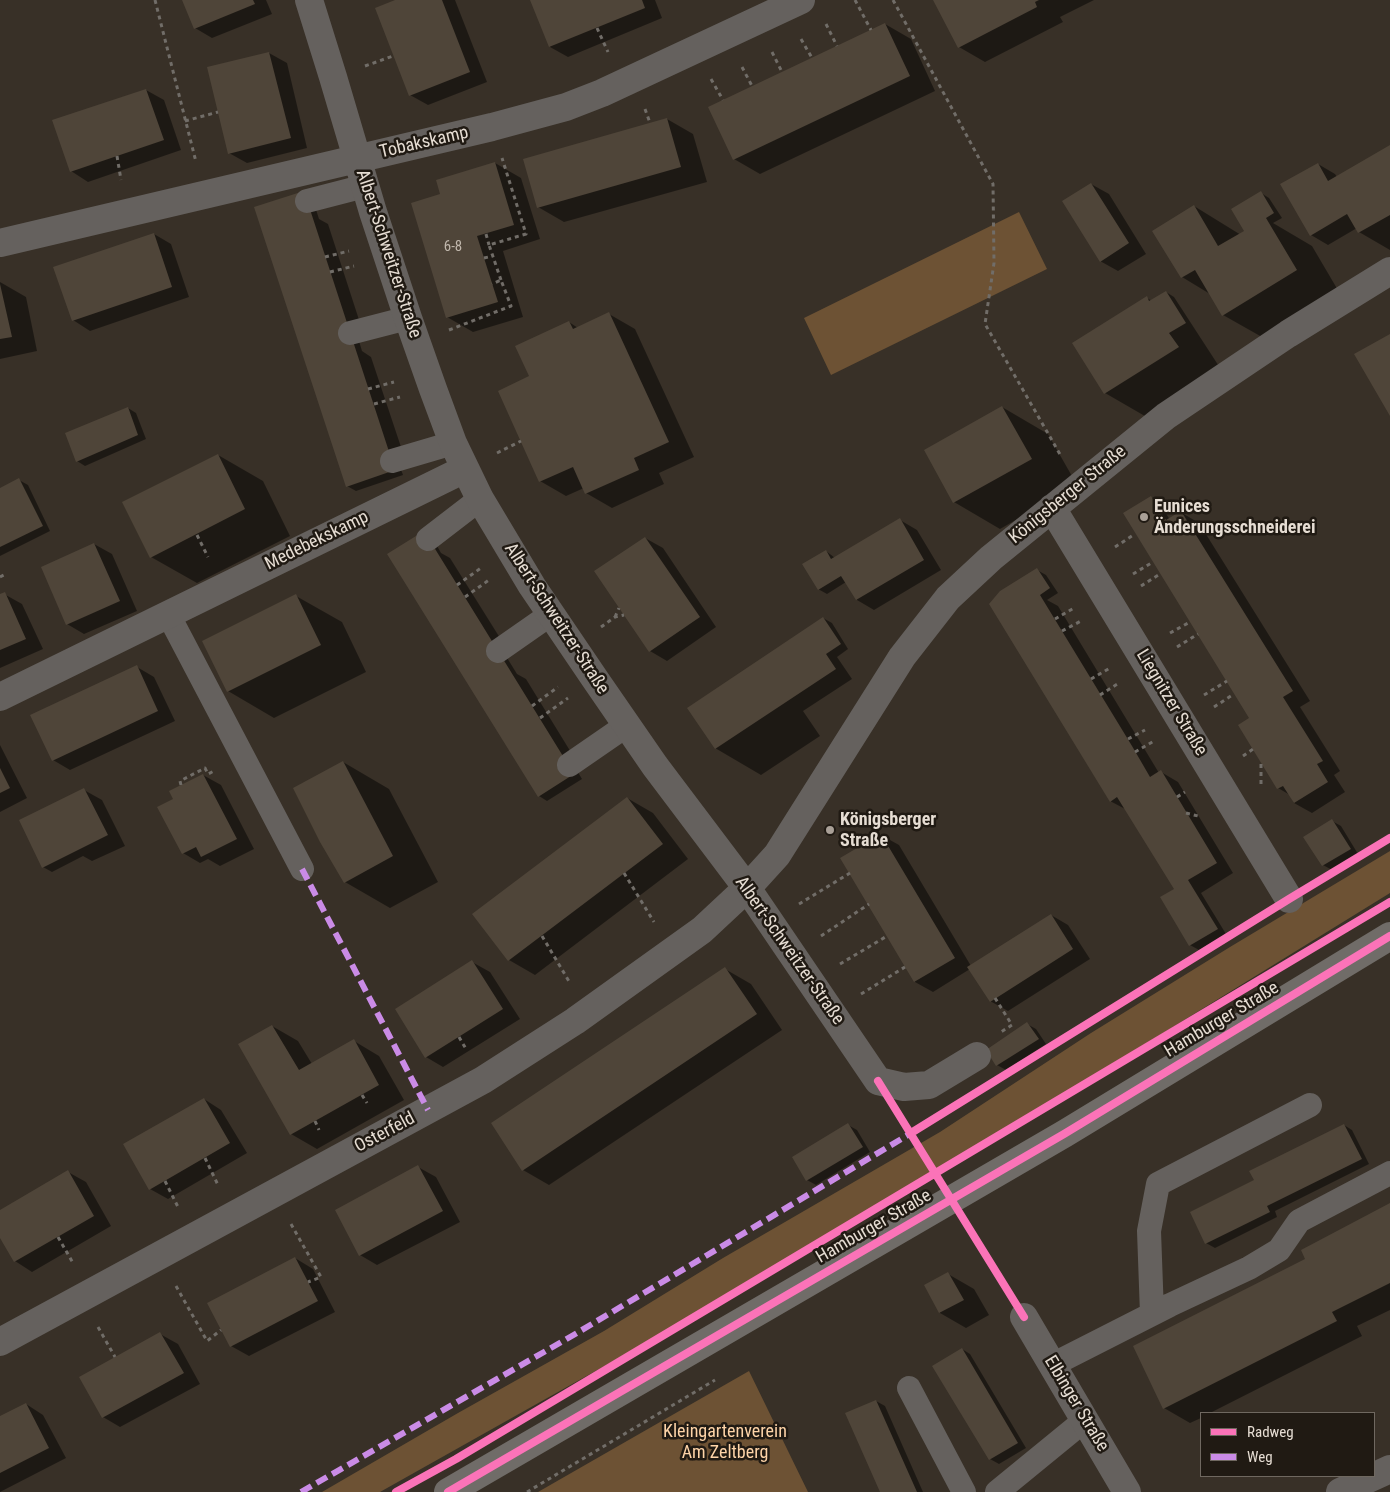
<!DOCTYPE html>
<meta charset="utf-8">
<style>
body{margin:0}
#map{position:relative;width:1390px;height:1492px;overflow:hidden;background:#383027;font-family:"Roboto Condensed",sans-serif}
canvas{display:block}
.legend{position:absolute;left:1200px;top:1412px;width:175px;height:65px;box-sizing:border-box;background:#201a13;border:1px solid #6f6860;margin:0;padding:6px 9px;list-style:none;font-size:15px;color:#e6ddd3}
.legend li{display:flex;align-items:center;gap:10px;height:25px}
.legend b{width:25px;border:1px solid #6f6860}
</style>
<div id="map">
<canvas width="1390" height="1492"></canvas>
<ul class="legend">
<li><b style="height:6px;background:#fb73b8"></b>Radweg</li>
<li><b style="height:6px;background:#ca8be6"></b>Weg</li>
</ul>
</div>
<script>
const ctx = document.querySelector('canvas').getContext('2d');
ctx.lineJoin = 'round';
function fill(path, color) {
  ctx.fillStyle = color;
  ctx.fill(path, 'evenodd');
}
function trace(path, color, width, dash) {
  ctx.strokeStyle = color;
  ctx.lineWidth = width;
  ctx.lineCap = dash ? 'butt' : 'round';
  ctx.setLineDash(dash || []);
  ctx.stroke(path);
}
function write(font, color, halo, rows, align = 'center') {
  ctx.font = font + ' "Roboto Condensed",sans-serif';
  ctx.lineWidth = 5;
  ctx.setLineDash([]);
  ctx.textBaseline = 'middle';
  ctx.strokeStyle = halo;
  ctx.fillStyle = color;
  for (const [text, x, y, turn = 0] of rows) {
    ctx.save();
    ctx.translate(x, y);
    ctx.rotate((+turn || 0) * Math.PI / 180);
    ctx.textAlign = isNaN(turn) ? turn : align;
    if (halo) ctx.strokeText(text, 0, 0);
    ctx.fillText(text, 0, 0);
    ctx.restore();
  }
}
fill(new Path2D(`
 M1019 212 1047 269 831 375 804 318Z
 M1390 851V893L1155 1038 1039 1108 952 1164 683 1322 533 1406 380 1492H322L458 1413 604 1331 723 1258 940 1132 1091 1033 1230 947Z
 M749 1371 808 1492H538Z`), '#6d5234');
fill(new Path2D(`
 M183 0H266L272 14 212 38 195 28Z
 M398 0H455L487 82 428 105 410 95Z
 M531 0H655L662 18 568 57 550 47Z
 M935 0H1094L1060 17 1063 22 985 62 959 47Z
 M885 24 911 39 935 91 760 174 734 159Z
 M269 53 287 63 307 148 247 163 229 153Z
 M146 90 164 100 181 150 88 182 71 171Z
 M667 119 693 134 707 182 564 222 538 207Z
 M1390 146V250L1359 232 1357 228 1328 245 1311 235 1318 164 1335 174 1337 177Z
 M495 163 521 178 540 239 503 251 523 317 473 332 447 317 442 194Z
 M1091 184 1109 194 1146 254 1118 271 1100 261Z
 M1261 193 1269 198 1282 218 1273 223 1312 246 1342 297 1269 341 1223 315 1210 294 1182 277 1194 206 1241 235 1246 231Z
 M312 197 319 219 328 224 361 326 355 328 362 351 371 357 405 459 398 461 403 475 356 491 347 486 296 332Z
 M154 234 171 244 189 297 90 331 73 320Z
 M0 282 26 297 37 351 0 359Z
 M1166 292 1174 297 1224 374 1150 419 1105 393 1147 298 1152 301Z
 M609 314 635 329 694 457 659 473 664 484 612 508 586 493 584 488 566 496 540 481 531 377 569 322 578 328Z
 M1002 407 1048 434 1077 485 1000 529 954 502Z
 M128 408 136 413 146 439 85 466 77 461Z
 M218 455 263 481 290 536 197 583 151 557Z
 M19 480 28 485 50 531 0 556V489Z
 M1151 497 1159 502 1170 520 1182 513 1199 523 1310 701 1300 707 1340 771 1334 775 1345 792 1312 813 1294 803 1290 795 1278 788 1239 725 1251 718Z
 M900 520 917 530 941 570 874 610 857 600 846 582 827 594 818 589 826 551 835 558Z
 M432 537 441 553 450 558 505 646 501 648 517 674 526 679 580 767 576 769 582 779 547 801 539 796 397 569Z
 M645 538 663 548 716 627 667 661 650 651Z
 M94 544 112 554 137 611 84 634 67 624Z
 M1037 570 1046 575 1058 593 1047 600 1058 606 1159 773 1161 772 1178 782 1233 873 1201 893 1226 934 1199 950 1190 945 1176 889 1127 810 1110 801 990 604Z
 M4 594 22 604 43 649 0 668V596Z
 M296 596 342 622 366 672 274 718 228 691Z
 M823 618 832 623 848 649 837 657 852 679 803 711 820 736 761 775 715 748Z
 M137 667 154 677 175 721 70 770 53 760Z
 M0 745 27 798 0 812Z
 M343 762 389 789 438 882 390 908 345 882Z
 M203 775 221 785 254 849 220 866 208 859 200 863 183 853 175 800Z
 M84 790 102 800 125 846 92 861 83 856 52 872 43 867Z
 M627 798 653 813 688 859 535 975 509 960 474 914Z
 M1332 821 1341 826 1358 854 1332 870 1323 865 1305 838Z
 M881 835 899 845 971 966 1051 915 1068 925 1090 959 1008 1011 990 1001 970 969 933 992 915 982 842 858Z
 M472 962 490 972 520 1019 443 1067 426 1057Z
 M725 969 751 984 782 1030 549 1185 523 1170Z
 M1027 1024 1036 1029 1046 1044 1006 1070 997 1065 988 1050Z
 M272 1026 298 1041 312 1064 354 1041 379 1056 404 1100 317 1149 291 1134Z
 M204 1099 221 1110 247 1153 168 1199 150 1189Z
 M848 1125 857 1130 870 1152 816 1185 807 1180Z
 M1344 1125 1352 1130 1369 1164 1275 1211 1277 1217 1215 1248 1206 1243 1255 1181Z
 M418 1167 436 1177 460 1222 377 1265 360 1255Z
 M68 1172 86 1182 111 1226 32 1272 15 1261 0 1235V1212Z
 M1390 1205V1310L1357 1326 1362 1336 1210 1413H1201V1418L1190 1423 1164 1408 1306 1259Z
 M295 1258 313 1269 335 1312 249 1356 231 1346Z
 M948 1274 974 1289 989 1315 966 1328 940 1313 926 1286Z
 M160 1334 178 1344 200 1384 120 1427 103 1417Z
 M962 1349 970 1354 1026 1448 999 1464 990 1459Z
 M876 1401 885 1406 923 1492H881Z
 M26 1404 43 1415 66 1458 0 1492V1418Z`), '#0007');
fill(new Path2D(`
 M182 0H253L255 4 194 29Z
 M395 0H442L470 72 409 96 375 8Z
 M530 0H642L645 8 549 47Z
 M933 0H1039L1035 2 1037 7 958 48Z
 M885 23 910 76 733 160 708 107Z
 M269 52 291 138 228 154 207 67Z
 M146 89 164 140 70 172 52 120Z
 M667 118 681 167 537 208 523 159Z
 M1390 145V215L1358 233 1347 214 1310 236 1280 184 1318 163 1328 181Z
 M495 162 514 225 477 236 498 302 446 318 411 203 440 194 436 180Z
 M1091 183 1129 243 1100 262 1062 201Z
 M304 191 395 470 346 487 254 207Z
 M1261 191 1274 213 1266 218 1297 270 1222 316 1195 270 1181 278 1152 231 1194 205 1218 246 1244 231 1231 209Z
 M154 233 172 287 72 321 53 267Z
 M0 284 12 337 0 339Z
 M1166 291 1186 323 1169 333 1179 347 1104 394 1072 343 1147 296 1149 301Z
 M609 312 669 442 634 458 639 470 585 494 573 467 539 482 498 391 529 376 515 346 569 321 573 329Z
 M1390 334V416L1354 354Z
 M1002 406 1032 459 953 503 924 450Z
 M128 407 138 435 76 462 65 433Z
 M218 454 245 509 150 558 122 502Z
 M19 478 43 526 0 547V488Z
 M1151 496 1166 520 1181 511 1293 691 1283 697 1323 761 1317 764 1328 782 1294 803 1283 786 1277 789 1238 725 1249 718 1123 513Z
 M900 518 924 560 856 600 841 576 818 590 802 564 826 550 831 559Z
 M424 531 574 774 538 797 387 554Z
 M645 537 700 617 649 652 594 571Z
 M94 543 120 601 66 625 41 567Z
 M1037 568 1050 588 1040 595 1132 746 1150 777 1161 770 1217 863 1188 880 1218 929 1189 946 1160 897 1174 889 1117 797 1110 802 989 604 1000 591Z
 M5 592 26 639 0 650V594Z
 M296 594 321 645 227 692 202 641Z
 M823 617 841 644 826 654 836 669 715 749 687 708Z
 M137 665 158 711 52 761 30 715Z
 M343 761 393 856 344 883 320 842 293 788Z
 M0 768 10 788 0 793Z
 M203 774 237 839 201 857 196 847 182 854 157 807 173 799 169 791Z
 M84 788 108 835 42 868 19 820Z
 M627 797 663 844 508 961 472 914Z
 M1332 819 1351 849 1322 866 1303 837Z
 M881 834 955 958 914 982 840 858Z
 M1051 914 1073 949 990 1002 967 967Z
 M472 960 503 1009 425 1058 395 1009Z
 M725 967 757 1014 522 1171 491 1123Z
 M1027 1022 1039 1039 996 1066 986 1050Z
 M272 1025 299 1070 354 1039 379 1085 290 1135 238 1044Z
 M204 1098 230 1143 149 1190 123 1144Z
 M848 1123 863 1147 806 1181 792 1157Z
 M1344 1124 1362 1159 1267 1206 1270 1212 1205 1244 1190 1212 1254 1180 1249 1171Z
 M418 1165 443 1211 359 1256 335 1210Z
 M68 1170 94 1216 14 1262 0 1238V1210Z
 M1390 1203V1283L1332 1312 1337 1321 1163 1409 1133 1346 1305 1259 1301 1250Z
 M295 1257 318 1301 230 1347 207 1303Z
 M948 1272 964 1300 939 1313 924 1285Z
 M160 1332 184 1373 102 1418 79 1377Z
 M962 1348 1018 1443 989 1460 932 1366Z
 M876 1400 917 1492H880L845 1413Z
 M26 1403 49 1448 0 1473V1416Z`), '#4f4539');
trace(new Path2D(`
 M155 0 196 162
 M855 0 871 30
 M893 0 993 184 994 263 985 324 1061 456
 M826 24 837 46
 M597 28 608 52
 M801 39 812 58
 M772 52 782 72
 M365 66 393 56
 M742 67 752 86
 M711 79 723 100
 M645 109 650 123
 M185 121 218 112
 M117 156 121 180
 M486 234 489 245
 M325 257 349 251
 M484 258 493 256
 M330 272 354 266
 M501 280 489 245 526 234 502 158
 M449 330 511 306 501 280 492 284
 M368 389 394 382
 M374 404 400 397
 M497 453 521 441
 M197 535 208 557
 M1115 547 1135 534
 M1133 574 1153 562
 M0 577 6 574
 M457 585 481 568
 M1141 586 1160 574
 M465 597 489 580
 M615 617 619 608
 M1055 619 1074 608
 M601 627 615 617 624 615
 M1062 631 1081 621
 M1170 633 1190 622
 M1177 647 1198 634
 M1091 679 1110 668
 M1100 695 1119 683
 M1204 695 1227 681
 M532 706 558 687
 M1214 707 1234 694
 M540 718 568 698
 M1128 739 1145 730
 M1135 752 1154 741
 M1243 756 1253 749
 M1261 784V763
 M181 785 180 781 205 768 208 774 214 771
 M1177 797 1185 792
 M1186 813 1198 816
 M624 873 654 922
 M799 904 850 873
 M542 936 570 983
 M821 936 869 904
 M840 964 887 936
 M861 994 905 967
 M995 998 1012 1025 1001 1032
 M459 1037 466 1049
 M362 1095 367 1103
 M315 1121 319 1130
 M205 1158 218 1185
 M165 1181 178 1207
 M291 1224 321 1277 308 1282
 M58 1237 73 1263
 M176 1286 207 1341 221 1330
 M98 1327 115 1357
 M527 1492 715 1380`), '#716d68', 3, [4, 4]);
trace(new Path2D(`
 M307 201 365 186
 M350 333 408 318
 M392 461 453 443
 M428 539 480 499
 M168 614 302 869
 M498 651 551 614
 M569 765 627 725
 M1152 1314 1149 1231 1158 1184 1310 1105
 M1052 1365 1170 1305 1249 1268 1279 1250 1299 1221 1390 1173
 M909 1388 964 1492
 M997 1492 1085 1420`), '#65615e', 24);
trace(new Path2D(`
 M309 0 333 77 373 212 408 318 433 389 453 443 480 499 532 586 595 679 655 766 747 888 878 1081 904 1087 929 1085 977 1056
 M0 243 492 127 566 107 602 93 801 0
 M1052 508 1289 899
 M0 697 465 469
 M1024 1317 1127 1492
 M0 1342 483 1080 575 1021 702 930 747 888 777 855 902 657 948 598 991 558 1166 416 1288 334 1390 271
 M1340 1492 1390 1469`), '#65615e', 28);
trace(new Path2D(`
 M448 1492 1064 1134 1390 936`), '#706c68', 28);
trace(new Path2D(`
 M302 869 428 1110
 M301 1492 577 1333 913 1132`), '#ca8be6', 6, [12, 6]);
trace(new Path2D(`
 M878 1081 1024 1317
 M911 1133 1289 899 1390 838
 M396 1492 456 1459 1390 902
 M448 1492 1064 1134 1390 936`), '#fb73b8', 8);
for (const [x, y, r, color] of [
 [1144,517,5,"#a9a097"],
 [830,830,5,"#a9a097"]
]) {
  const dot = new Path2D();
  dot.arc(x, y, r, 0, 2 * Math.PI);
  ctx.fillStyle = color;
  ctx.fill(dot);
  trace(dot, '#201a13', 2);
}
write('15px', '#c0b7ac', null, [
 ["6-8",453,247]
]);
write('18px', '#e6ddd3', '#201a13', [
 ["Tobakskamp",424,143,-13],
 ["Albert-Schweitzer-Straße",388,254,72],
 ["Königsberger Straße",1068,495,-39],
 ["Medebekskamp",317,541,-26],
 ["Albert-Schweitzer-Straße",556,619,57],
 ["Liegnitzer Straße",1171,703,59],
 ["Albert-Schweitzer-Straße",789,951,55],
 ["Hamburger Straße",1222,1020,-31],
 ["Osterfeld",385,1133,-28],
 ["Hamburger Straße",874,1227,-30],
 ["Elbinger Straße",1076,1404,59]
]);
write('bold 18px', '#e6ddd3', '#201a13', [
 ["Eunices",1154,507],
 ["Änderungsschneiderei",1154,528],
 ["Königsberger",840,820],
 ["Straße",840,841]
], 'left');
write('18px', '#fed4a8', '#201a13', [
 ["Kleingartenverein",725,1432],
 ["Am Zeltberg",725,1453]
]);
</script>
